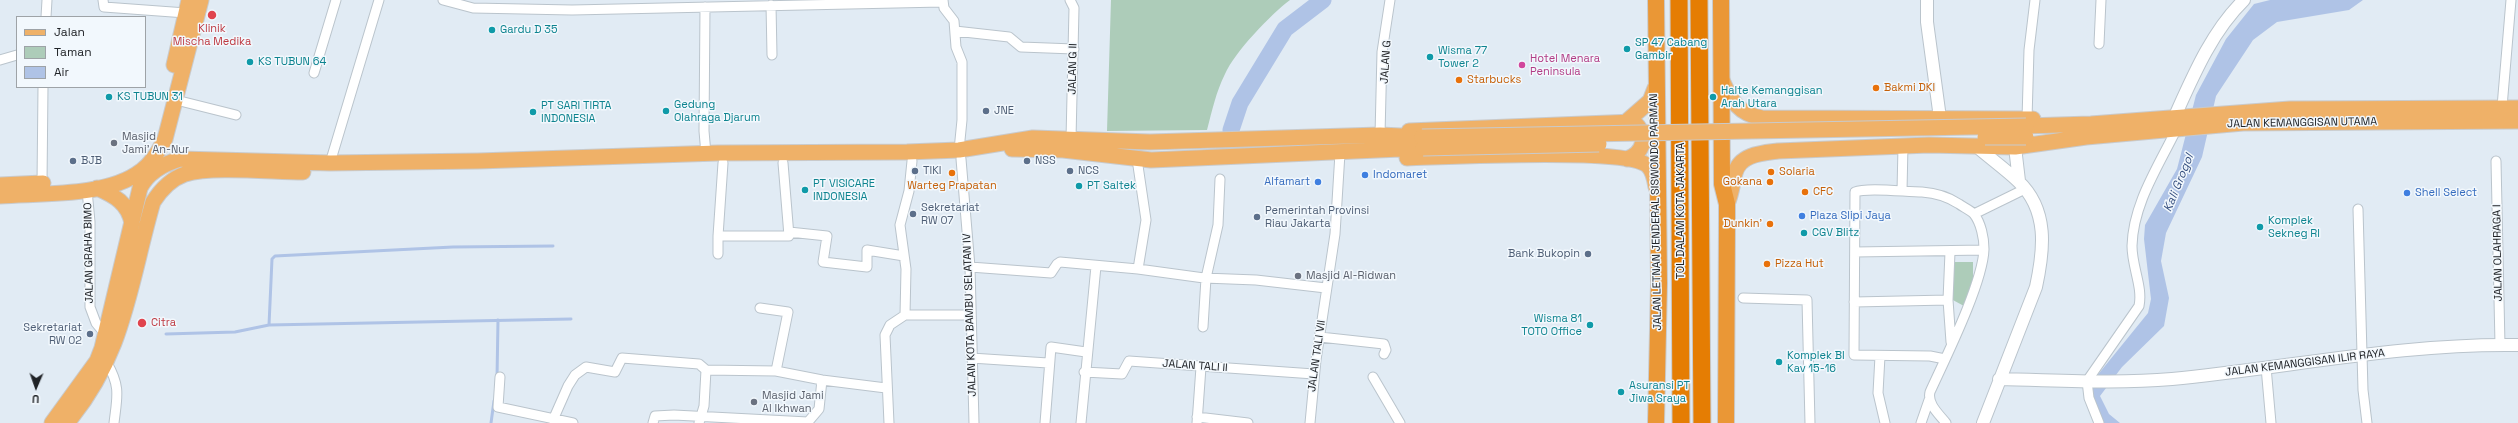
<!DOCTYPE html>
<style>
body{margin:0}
#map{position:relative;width:2518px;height:423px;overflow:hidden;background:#e1ebf4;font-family:"Space Grotesk",sans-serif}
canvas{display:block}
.legend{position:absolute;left:16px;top:16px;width:130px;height:72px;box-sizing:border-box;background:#f2f8fd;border:1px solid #9ea3a7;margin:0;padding:5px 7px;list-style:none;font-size:12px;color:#202327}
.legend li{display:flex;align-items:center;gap:8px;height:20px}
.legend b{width:20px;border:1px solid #9ea3a7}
.north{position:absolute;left:16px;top:367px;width:40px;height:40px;-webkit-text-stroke:3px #f2f8fd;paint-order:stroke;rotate:182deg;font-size:11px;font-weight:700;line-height:16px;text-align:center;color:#202327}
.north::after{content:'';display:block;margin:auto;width:14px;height:18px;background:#202327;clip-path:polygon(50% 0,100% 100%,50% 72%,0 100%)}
</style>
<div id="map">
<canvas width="2518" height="423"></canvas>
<ul class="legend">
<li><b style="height:5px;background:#efb168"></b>Jalan</li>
<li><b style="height:11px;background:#adccb9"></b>Taman</li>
<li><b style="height:11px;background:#afc3e6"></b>Air</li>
</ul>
<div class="north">U</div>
</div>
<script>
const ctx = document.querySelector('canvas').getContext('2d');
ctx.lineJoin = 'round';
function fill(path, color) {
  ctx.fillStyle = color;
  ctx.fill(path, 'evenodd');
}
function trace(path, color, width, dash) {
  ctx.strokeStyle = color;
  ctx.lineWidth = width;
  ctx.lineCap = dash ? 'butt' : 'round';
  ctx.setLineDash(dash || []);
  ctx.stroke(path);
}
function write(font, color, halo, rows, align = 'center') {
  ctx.font = font + ' "Space Grotesk",sans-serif';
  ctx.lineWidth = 3;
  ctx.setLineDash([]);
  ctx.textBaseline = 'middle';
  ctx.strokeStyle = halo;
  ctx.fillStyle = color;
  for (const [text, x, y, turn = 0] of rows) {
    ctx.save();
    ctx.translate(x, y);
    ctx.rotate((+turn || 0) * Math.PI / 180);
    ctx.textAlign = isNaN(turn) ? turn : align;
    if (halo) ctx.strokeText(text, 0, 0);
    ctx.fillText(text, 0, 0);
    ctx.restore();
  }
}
fill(new Path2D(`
 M1111 0H1290C1270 15 1235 52 1225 74 1216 92 1212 111 1207 130L1107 131Z
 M1953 262H1973V284L1964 306 1951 299Z`), '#adccb9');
fill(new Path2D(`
 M2270 0H2363L2349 10 2277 22 2253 40 2216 96 2202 157 2166 233 2161 261 2169 298 2164 326 2122 367 2100 396 2109 414 2120 423H2101L2090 391 2096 377 2148 313 2151 299 2144 239 2145 225 2177 169 2196 95 2226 39 2254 4Z`), '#afc3e6');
trace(new Path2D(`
 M269 325 272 259 275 256 453 247 553 246
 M166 334 235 332 269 325 571 319
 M497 378 498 320
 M491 423 494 401`), '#afc3e6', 3);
trace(new Path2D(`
 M1231 130 1240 103 1285 29 1323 0`), '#afc3e6', 17);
const minor = new Path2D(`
 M103 0 104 7 186 13
 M443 0 473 8 572 10 942 2
 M943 0 944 8 954 21 956 47 962 62V120L959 150
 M1070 0 1074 8 1071 139
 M771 5 772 55
 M705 7 704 131 706 154
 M46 17 47 0
 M955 31 1009 37 1021 47 1074 49
 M2099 44 2101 0
 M0 60 17 55
 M314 73 336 0
 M176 100 236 115
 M2502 107 2511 0
 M2027 119 2029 50 2035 0
 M1380 135 1382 52 1390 0
 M961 159 970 267 974 423
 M1137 159 1146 220 1138 269
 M2496 161 2500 345
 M330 163 379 0
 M42 183 43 87
 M87 190 90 222V307L96 323 106 335
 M1902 191 1903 146
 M2358 209 2363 390 2367 423
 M1974 214 2025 189
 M789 232 827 236 823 262 867 267V250L904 256
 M718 236 723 163
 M1855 252 1984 250
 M1950 252 1948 300 1951 342
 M718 254V236H789L783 163
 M970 267 1051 273 1057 264 1060 262 1138 269 1204 278 1256 280 1326 288
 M1743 298 1807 300 1810 423
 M1854 302 1948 300
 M760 308 788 312 776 371
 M905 315 906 269 900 225 909 191 912 161
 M1203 327 1206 278 1218 225 1220 179
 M1320 337 1384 344 1386 350 1384 354
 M1880 356 1878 393 1885 423
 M971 358 1048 363
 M1945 359 1930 356 1854 355 1855 192C1867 187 1906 192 1922 192 1936 193 1947 196 1959 204 1963 207 1970 210 1974 214 1981 223 1984 238 1984 249 1983 283 1945 359 1930 392 1927 404 1939 414 1946 423
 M107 363C121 387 117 397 114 423
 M2266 367 2271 423
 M1084 372 1122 374 1129 361 1314 374
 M500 377 498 407 573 423
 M1373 377 1400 423
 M1197 417 1248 423
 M553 420 568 386 575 375 586 367 615 372 622 358 699 364 706 370 776 371 822 380 886 388
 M653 423 655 416 674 415 808 422 819 409 822 380
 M699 423 704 406 706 370
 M889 423 885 335 890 325 905 315H970
 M1045 423 1051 347 1086 352
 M1081 423 1096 266
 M1197 423 1201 367
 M1310 423 1316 360 1335 234 1340 153
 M1921 423 1929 400
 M2099 423 2089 398 2087 381 2139 306C2143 287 2132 267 2132 246 2133 204 2158 167 2176 130`);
const tertiary = new Path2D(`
 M1927 0V22L1940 118
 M2175 116C2193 76 2212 31 2244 0
 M1976 146C1990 158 2005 169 2018 181 2049 210 2044 250 2036 287L1983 423
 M2015 147 2019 181
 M1999 379C2057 380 2115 384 2172 379 2287 368 2402 343 2518 345`);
const primary = new Path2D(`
 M174 65 189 0
 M1722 80C1731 101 1739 114 1762 118L2033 119
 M1626 122 1650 101 1655 88
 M2026 126 2091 124 2290 109 2518 108
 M1409 131 1634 122C1648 135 1645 152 1627 159
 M1012 149 1063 150 1151 160 1423 148
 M1407 158C1447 157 1623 147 1647 165 1653 170 1655 181 1656 187
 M0 185 43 183
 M97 188C115 196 128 203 132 223
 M0 196C41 193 108 197 141 171 152 163 159 151 165 139L201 0
 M1727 204C1732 193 1732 184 1735 173 1740 154 1763 153 1778 151L1929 145 2015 147 2086 137 2243 123 2518 121
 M52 423 97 361 102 348 140 188C148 172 163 164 180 159L330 163 478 161 718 153 907 152 959 150 1033 138 1150 142 1380 135 1422 137
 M67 423C125 354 129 285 153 202 160 191 171 179 185 174 213 166 272 172 303 172`);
const trunk = new Path2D(`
 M1656 0 1659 283 1656 423
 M1721 0 1722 184 1727 204V220L1726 423`);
const motorway = new Path2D(`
 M1679 0 1681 423
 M1699 0 1702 423`);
trace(minor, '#bac4cc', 11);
trace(tertiary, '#bac4cc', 14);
trace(primary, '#c9cacb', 17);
trace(trunk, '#c9cacb', 18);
trace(motorway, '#c9cacb', 19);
trace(minor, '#fff', 9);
trace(tertiary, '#fff', 12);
trace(primary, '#efb168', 15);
trace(trunk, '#ea9736', 16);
trace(motorway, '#e57d03', 17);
const primaryBridge = new Path2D(`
 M1422 137 2026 126
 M1985 137H2026
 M1423 148 1599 144`);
trace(primaryBridge, '#c9cacb', 17, []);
trace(primaryBridge, '#efb168', 15);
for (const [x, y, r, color] of [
 [212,15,5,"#e0444e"],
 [492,30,4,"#0f9aa8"],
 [1627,49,4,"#0f9aa8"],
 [1430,57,4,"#0f9aa8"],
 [250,62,4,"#0f9aa8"],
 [1522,65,4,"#d1479c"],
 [1459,80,4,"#e8710a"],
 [1876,88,4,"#e8710a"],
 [109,97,4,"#0f9aa8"],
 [1713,97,4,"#0f9aa8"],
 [666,111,4,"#0f9aa8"],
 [986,111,4,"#5c6f8a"],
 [533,112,4,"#0f9aa8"],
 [114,143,4,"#6b7280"],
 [73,161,4,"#5c6f8a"],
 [1027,161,4,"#5c6f8a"],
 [915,171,4,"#5c6f8a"],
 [1070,171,4,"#5c6f8a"],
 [1771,172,4,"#e8710a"],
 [952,173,4,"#e8710a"],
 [1365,175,4,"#3f7fe0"],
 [1318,182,4,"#3f7fe0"],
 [1770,182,4,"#e8710a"],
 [1079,186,4,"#0f9aa8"],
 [805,190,4,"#0f9aa8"],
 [1805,192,4,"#e8710a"],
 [2407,193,4,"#3f7fe0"],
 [913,214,4,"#5c6f8a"],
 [1802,216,4,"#3f7fe0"],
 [1257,217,4,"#5c6f8a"],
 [1770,224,4,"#e8710a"],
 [2260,227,4,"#0f9aa8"],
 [1804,233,4,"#0f9aa8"],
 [1588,254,4,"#5c6f8a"],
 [1767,264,4,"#e8710a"],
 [1298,276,4,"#6b7280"],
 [142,323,5,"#e0444e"],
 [1590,325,4,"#0f9aa8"],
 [90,334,4,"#5c6f8a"],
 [1779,362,4,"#0f9aa8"],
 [1621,392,4,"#0f9aa8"],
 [754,402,4,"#6b7280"]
]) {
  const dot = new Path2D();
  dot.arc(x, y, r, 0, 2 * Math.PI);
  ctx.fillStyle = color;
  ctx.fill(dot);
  trace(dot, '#f2f8fd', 1.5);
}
write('11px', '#be3a42', '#f2f8fd', [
 ["Klinik",212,29],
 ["Mischa Medika",212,42],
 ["Citra",151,323,"left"]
]);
write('11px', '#0d838f', '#f2f8fd', [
 ["Gardu D 35",500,30],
 ["SP 47 Cabang",1635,43],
 ["Gambir",1635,56],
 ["Wisma 77",1438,51],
 ["Tower 2",1438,64],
 ["KS TUBUN 64",258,62],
 ["Halte Kemanggisan",1721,91],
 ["Arah Utara",1721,104],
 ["KS TUBUN 31",117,97],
 ["Gedung",674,105],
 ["Olahraga Djarum",674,118],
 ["PT SARI TIRTA",541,106],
 ["INDONESIA",541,119],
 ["PT VISICARE",813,184],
 ["INDONESIA",813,197],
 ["PT Saltek",1087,186],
 ["Komplek",2268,221],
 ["Sekneg RI",2268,234],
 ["CGV Blitz",1812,233],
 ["Wisma 81",1582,319,"right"],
 ["TOTO Office",1582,332,"right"],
 ["Komplek BI",1787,356],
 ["Kav 15-16",1787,369],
 ["Asuransi PT",1629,386],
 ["Jiwa Sraya",1629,399]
], 'left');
write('11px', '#b23c85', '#f2f8fd', [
 ["Hotel Menara",1530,59],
 ["Peninsula",1530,72]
], 'left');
write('11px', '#202327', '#f2f8fd', [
 ["JALAN G",1386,62,-86],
 ["JALAN G II",1073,69,-89],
 ["JALAN KEMANGGISAN UTAMA",2302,123,-1],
 ["TOL DALAM KOTA JAKARTA",1681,211,-90],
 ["JALAN LETNAN JENDERAL SISWONDO PARMAN",1656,212,-91],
 ["JALAN GRAHA BIMO",89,253,-91],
 ["JALAN OLAHRAGA I",2498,253,-91],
 ["JALAN KOTA BAMBU SELATAN IV",970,315,-92],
 ["JALAN TALI VII",1317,356,-82],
 ["JALAN KEMANGGISAN ILIR RAYA",2305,363,-7],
 ["JALAN TALI II",1195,366,4]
]);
write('11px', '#c56008', '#f2f8fd', [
 ["Starbucks",1467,80],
 ["Bakmi DKI",1884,88],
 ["Solaria",1779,172],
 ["Gokana",1762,182,"right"],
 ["Warteg Prapatan",952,186,"center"],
 ["CFC",1813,192],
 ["Dunkin'",1762,224,"right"],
 ["Pizza Hut",1775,264]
], 'left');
write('11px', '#4e5e75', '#f2f8fd', [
 ["JNE",994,111],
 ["BJB",81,161],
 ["NSS",1035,161],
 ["TIKI",923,171],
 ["NCS",1078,171],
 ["Sekretariat",921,208],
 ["RW 07",921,221],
 ["Pemerintah Provinsi",1265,211],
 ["Riau Jakarta",1265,224],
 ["Bank Bukopin",1580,254,"right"],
 ["Sekretariat",82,328,"right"],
 ["RW 02",82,341,"right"]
], 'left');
write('11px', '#5b616d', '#f2f8fd', [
 ["Masjid",122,137],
 ["Jami' An-Nur",122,150],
 ["Masjid Al-Ridwan",1306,276],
 ["Masjid Jami",762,396],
 ["Al Ikhwan",762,409]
], 'left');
write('11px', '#366cbe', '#f2f8fd', [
 ["Indomaret",1373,175],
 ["Alfamart",1310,182,"right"],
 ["Shell Select",2415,193],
 ["Plaza Slipi Jaya",1810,216]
], 'left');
write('italic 12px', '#364f7f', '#f2f8fd', [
 ["Kali Grogol",2179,183,-68]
]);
</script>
